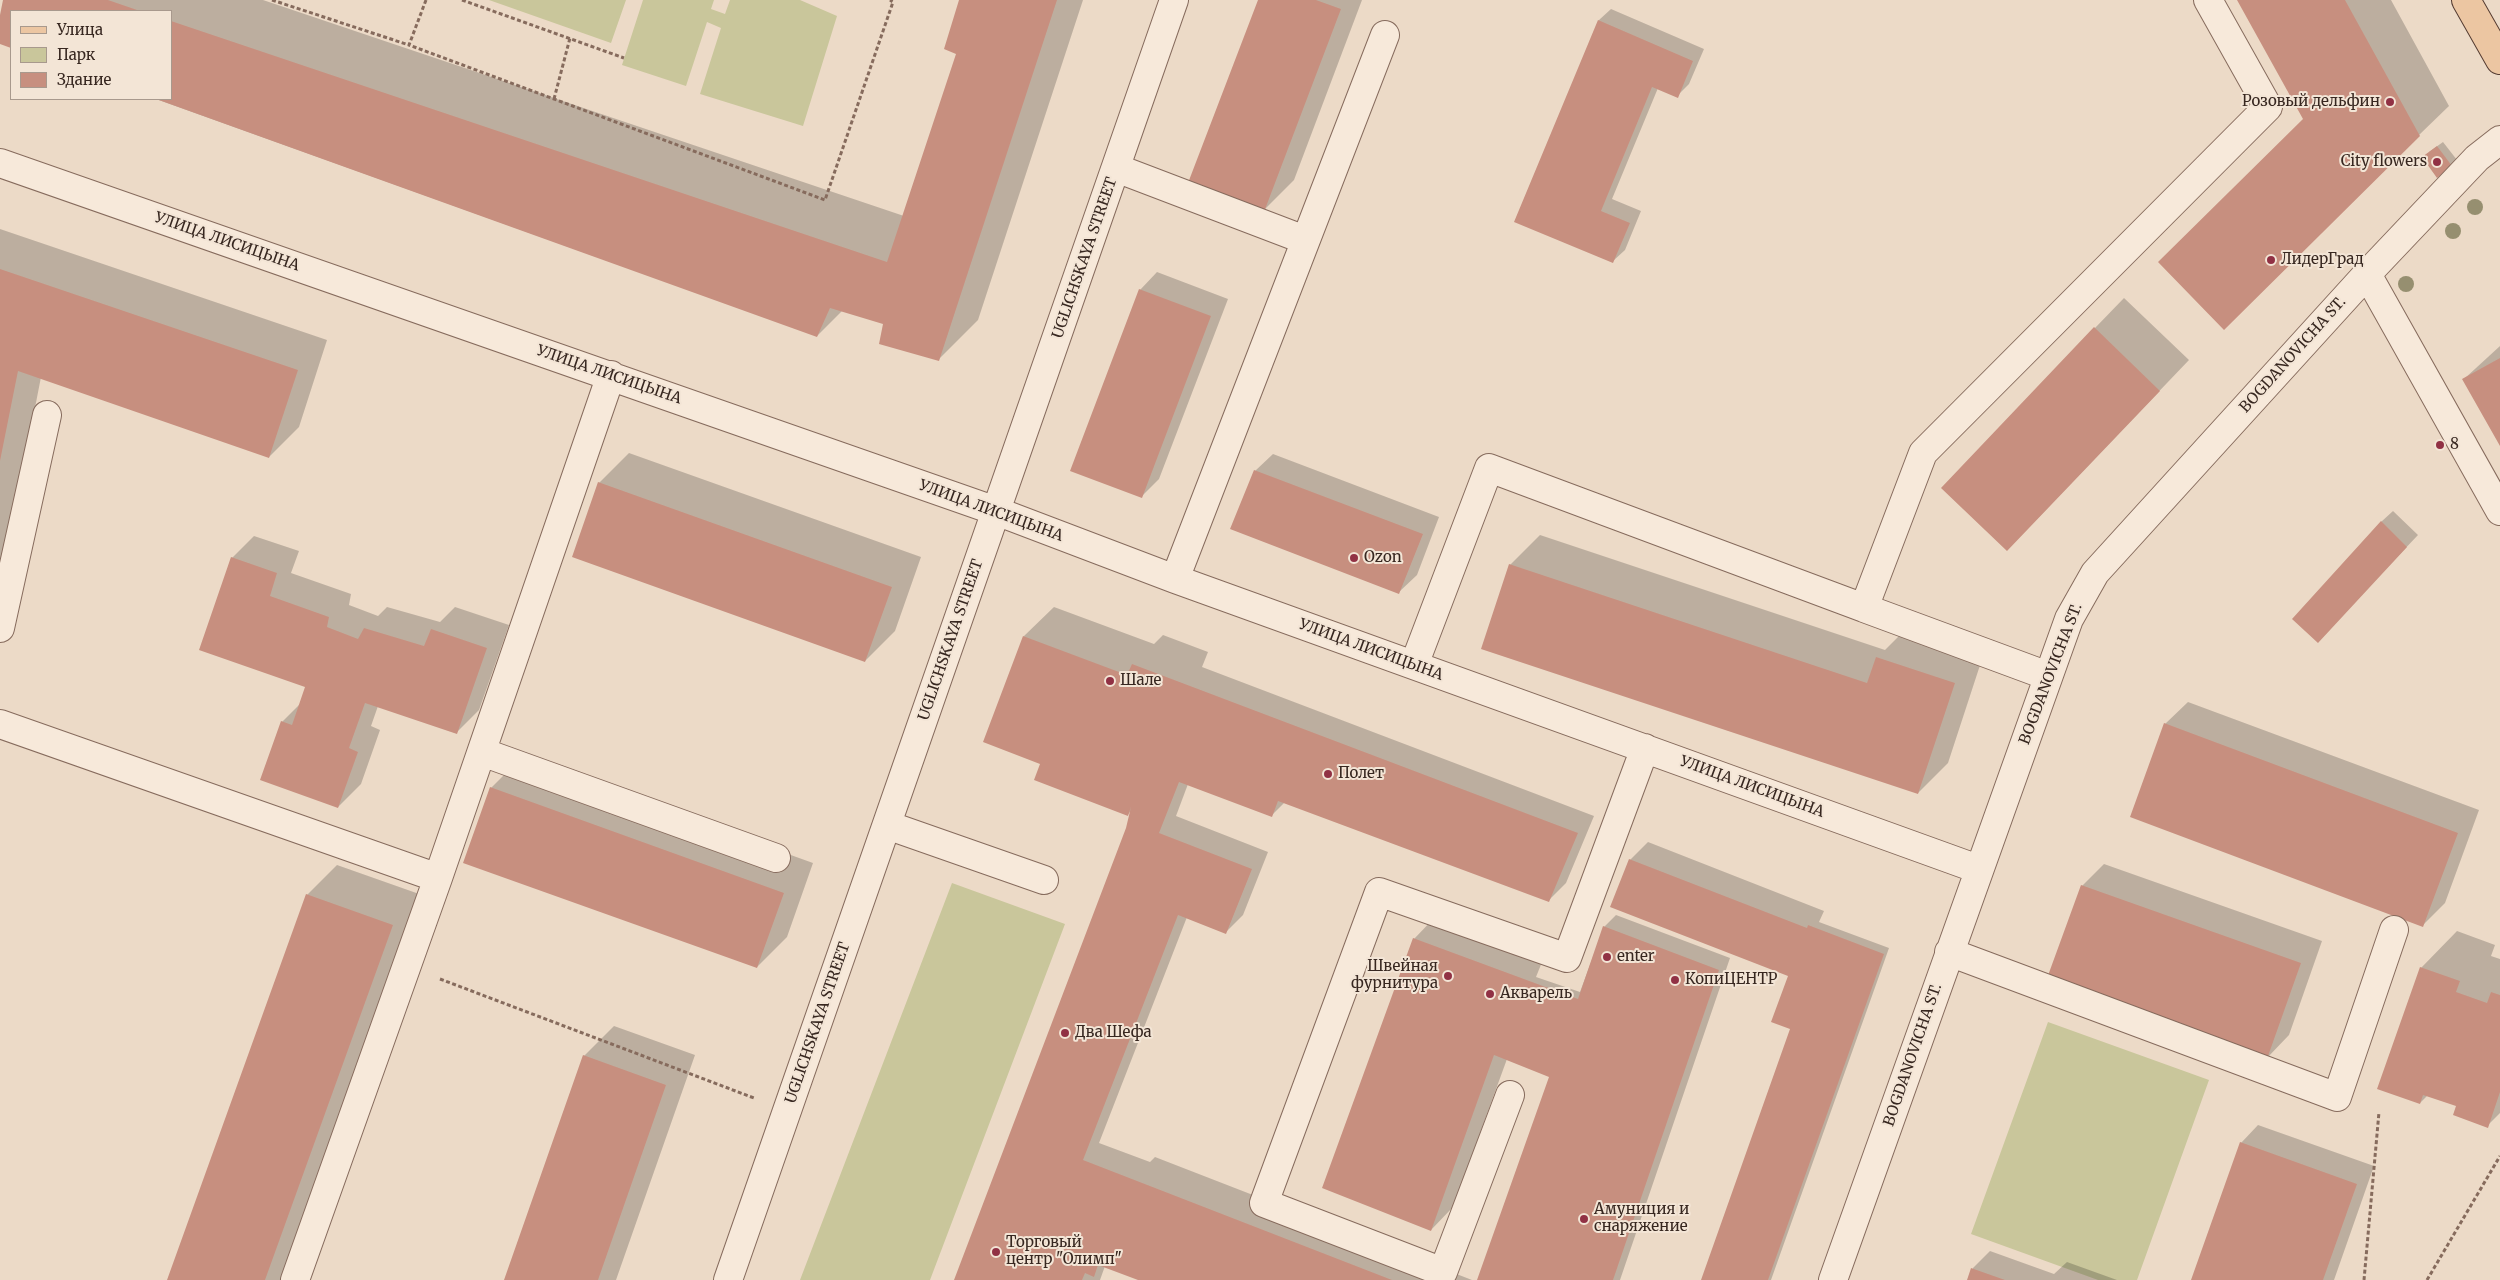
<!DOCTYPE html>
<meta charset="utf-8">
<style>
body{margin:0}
#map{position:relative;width:2500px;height:1280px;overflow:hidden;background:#ecdac7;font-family:Merriweather,serif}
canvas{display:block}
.legend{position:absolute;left:10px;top:10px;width:162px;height:90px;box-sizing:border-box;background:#f3e5d6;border:1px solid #a8998d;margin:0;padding:6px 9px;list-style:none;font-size:15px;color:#372720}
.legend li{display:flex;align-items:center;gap:10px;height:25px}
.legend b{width:25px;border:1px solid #a8998d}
</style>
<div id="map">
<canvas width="2500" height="1280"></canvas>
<ul class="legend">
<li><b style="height:6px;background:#ecc6a2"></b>Улица</li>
<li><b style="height:14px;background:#c9c69b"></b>Парк</li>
<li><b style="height:14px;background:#c78f7f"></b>Здание</li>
</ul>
</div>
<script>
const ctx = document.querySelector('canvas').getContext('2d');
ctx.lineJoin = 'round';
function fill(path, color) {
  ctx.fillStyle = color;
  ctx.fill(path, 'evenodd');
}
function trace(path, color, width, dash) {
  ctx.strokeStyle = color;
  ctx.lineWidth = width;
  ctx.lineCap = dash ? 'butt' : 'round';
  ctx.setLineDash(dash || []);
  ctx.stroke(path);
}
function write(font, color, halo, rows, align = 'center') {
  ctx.font = font + ' Merriweather,serif';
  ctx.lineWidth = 4;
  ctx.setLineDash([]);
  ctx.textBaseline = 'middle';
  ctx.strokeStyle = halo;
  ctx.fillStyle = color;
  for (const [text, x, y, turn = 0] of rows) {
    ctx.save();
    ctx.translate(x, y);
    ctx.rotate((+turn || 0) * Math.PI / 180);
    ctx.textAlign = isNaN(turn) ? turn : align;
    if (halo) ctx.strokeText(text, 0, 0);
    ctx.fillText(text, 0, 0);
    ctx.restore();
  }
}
fill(new Path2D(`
 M489 0H626L611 43Z
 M643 0H714L711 9 725 14 730 0H800L837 16 803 126 700 94 721 28 707 22 686 86 622 65Z
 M952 883 1065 924 930 1280H800Z
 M2048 1022 2209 1080 2137 1280H2098L1971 1234Z`), '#c9c69b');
fill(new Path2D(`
 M4 0H263L904 216 958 53 960 0H1083L978 320 939 359 885 323 842 311 817 336 156 99H171V11H11V47L0 43V21Z
 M1259 0H1362L1294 180 1264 210Z
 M2239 0H2391L2449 106 2419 135 2304 119Z
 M1611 9 1704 49 1689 84 1677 96 1658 88 1612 199 1641 211 1625 250 1613 261 1515 221 1599 20Z
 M2443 142 2457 160 2451 165 2429 152Z
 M0 229 327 340 299 427 269 457 41 377 0 587Z
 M1157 272 1228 299 1159 479 1141 497 1140 290Z
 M2124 298 2189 360 2036 520 2095 328Z
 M2500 346V443L2464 379Z
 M629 453 921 557 895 631 865 661 599 483Z
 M1273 454 1439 517 1417 575 1399 592 1255 471Z
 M2393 511 2418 535 2329 629 2381 522Z
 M1540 535 1885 650 1907 628 1984 653 1948 763 1918 793 1510 565Z
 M254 536 299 551 291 573 351 594 349 605 378 616 387 607 440 622 455 607 509 625 479 710 456 733 378 706 371 726 380 730 361 784 338 807 282 722 301 703 306 687 232 558Z
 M1054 607 1154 644 1163 635 1208 652 1202 667 1594 816 1566 883 1549 900 1285 802 1271 816 1188 784 1176 816 1268 852 1243 915 1226 932 1187 917 1099 1143 1150 1162 1155 1157 1472 1280H1141L1105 1266 1100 1280H955L1127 829 1132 810 1128 814 1041 763 1024 636Z
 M2188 702 2479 810 2445 903 2423 925 2165 724Z
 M521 758 813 863 787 937 757 967 491 788Z
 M1648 842 1824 911 1819 922 1889 948 1771 1280H1702L1792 1028 1790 976 1630 860Z
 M2104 864 2322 941 2289 1035 2267 1058 2082 886Z
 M337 865 422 895 283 1280H168L307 895Z
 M1616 915 1730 958 1620 1280H1479L1552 1072 1507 1059 1453 1207 1431 1230 1414 939 1436 916 1544 957 1536 977 1580 992 1604 927Z
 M2457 931 2495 945 2491 956 2500 959V1113L2487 1126 2458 1105 2428 1095 2420 1103 2421 968Z
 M614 1026 695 1055 616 1280H505L584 1056Z
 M2258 1125 2374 1166 2334 1280H2192L2241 1143Z
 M1990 1251 2054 1274 2067 1262 2117 1280H1968L1973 1268Z`), '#0003');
fill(new Path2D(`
 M3 0H108L140 11H11V48L0 44V15Z
 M959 0H1057L939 361 879 344 883 324 830 308 817 337 156 99H171V21L887 262 956 54 944 49Z
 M1258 0H1316L1341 9 1264 212 1188 183Z
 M2237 0H2345L2420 136 2224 330 2158 262 2303 119Z
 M1598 20 1693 61 1678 98 1652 87 1601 211 1630 223 1613 263 1514 222Z
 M2437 146 2452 166 2437 178 2422 157Z
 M0 269 298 370 269 458 18 371 0 461Z
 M1139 289 1211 316 1142 498 1070 471Z
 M2094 327 2160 391 2007 551 1941 488Z
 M2500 358V446L2462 379Z
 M1254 470 1423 534 1399 594 1230 529Z
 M598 482 892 587 865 662 572 557Z
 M2381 521 2407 547 2318 643 2292 619Z
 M231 557 277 573 270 596 329 617 327 627 358 639 364 628 424 646 431 629 487 648 457 734 365 703 349 748 358 752 338 808 260 780 281 721 292 725 305 687 199 650Z
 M1509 564 1867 683 1876 657 1955 683 1918 794 1481 649Z
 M1023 636 1127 675 1132 664 1578 833 1549 902 1278 801 1272 817 1179 782 1159 833 1252 869 1226 934 1178 915 1083 1160 1392 1280H1138L1098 1265 1094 1277 1085 1273 1082 1280H954L1126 828 1131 807 1128 816 1034 780 1040 764 983 742Z
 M2164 723 2458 833 2423 927 2130 817Z
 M490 787 784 893 757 968 463 863Z
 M1629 859 1807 928 1808 925 1884 954 1768 1280H1701L1790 1029 1771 1022 1788 976 1610 907Z
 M2081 885 2301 963 2267 1059 2046 981Z
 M306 894 393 925 265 1280H167Z
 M1603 926 1719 970 1613 1280H1477L1549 1077 1494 1055 1431 1231 1322 1188 1413 938 1578 999Z
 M2420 967 2460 981 2456 992 2487 1003 2491 992 2500 995V1092L2488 1128 2453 1115 2456 1106 2423 1095 2420 1104 2377 1089Z
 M583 1055 666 1085 598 1280H504Z
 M2240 1142 2357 1184 2323 1280H2191Z
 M1971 1268 2005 1280H1967Z`), '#c78f7f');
const minor = new Path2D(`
 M0 163 996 511 1175 579 1978 869
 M1116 168 1305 240
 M2367 274 2500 511
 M1175 579 1385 35
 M1864 608 2048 676
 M0 628 47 415
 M1414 665 1489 468 1864 608 1923 453 2268 107 2208 0
 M0 724 438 878
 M482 752 776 858
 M887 825 1044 880
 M1949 952 2337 1097 2394 930
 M1510 1095 1443 1272 1264 1203 1379 892 1567 958 1645 748
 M295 1280 438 878 611 375
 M728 1280 1174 0
 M1833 1280 2069 619 2095 573 2367 274 2477 158 2500 140`);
const major = new Path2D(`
 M2466 0 2500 60`);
trace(minor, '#866b5d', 30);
trace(major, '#543b31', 30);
trace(new Path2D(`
 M272 0 409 45
 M426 0 409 45 825 200 893 2 890 0
 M462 0 624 58
 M554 99 570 38
 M440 979 754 1098
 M2364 1280 2379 1112
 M2427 1280 2500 1156`), '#866b5d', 3, [4, 2.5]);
trace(minor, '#f7e9da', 28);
trace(major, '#ecc6a2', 28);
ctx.fillStyle = '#968f70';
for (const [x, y] of [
 [2475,207],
 [2453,231],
 [2406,284]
]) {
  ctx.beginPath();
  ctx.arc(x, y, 8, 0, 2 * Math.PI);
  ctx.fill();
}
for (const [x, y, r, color] of [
 [2390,102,5,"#913144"],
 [2437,162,5,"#913144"],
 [2271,260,5,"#913144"],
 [2440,445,5,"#913144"],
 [1354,558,5,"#913144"],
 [1110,681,5,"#913144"],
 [1328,774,5,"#913144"],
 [1607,957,5,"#913144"],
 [1448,976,5,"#913144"],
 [1675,980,5,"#913144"],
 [1490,994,5,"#913144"],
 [1065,1033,5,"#913144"],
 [1584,1219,5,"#913144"],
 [996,1252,5,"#913144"]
]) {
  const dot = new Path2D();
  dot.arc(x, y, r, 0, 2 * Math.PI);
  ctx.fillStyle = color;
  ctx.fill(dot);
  trace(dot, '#f3e5d6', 2);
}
write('15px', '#372720', '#f3e5d6', [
 ["Розовый дельфин",2380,102,"right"],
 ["City flowers",2427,162,"right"],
 ["ЛидерГрад",2281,260],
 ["8",2450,445],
 ["Ozon",1364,558],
 ["Шале",1120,681],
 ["Полет",1338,774],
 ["enter",1617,957],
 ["Швейная",1438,967,"right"],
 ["фурнитура",1438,984,"right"],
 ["КопиЦЕНТР",1685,980],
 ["Акварель",1500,994],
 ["Два Шефа",1075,1033],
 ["Амуниция и",1594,1210],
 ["снаряжение",1594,1227],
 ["Торговый",1006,1243],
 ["центр \"Олимп\"",1006,1260]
], 'left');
write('15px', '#372720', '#f3e5d6', [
 ["УЛИЦА ЛИСИЦЫНА",227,242,19],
 ["UGLICHSKAYA STREET",1085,258,-71],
 ["BOGDANOVICHA ST.",2293,355,-48],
 ["УЛИЦА ЛИСИЦЫНА",609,375,19],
 ["УЛИЦА ЛИСИЦЫНА",991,511,20],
 ["UGLICHSKAYA STREET",951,640,-71],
 ["УЛИЦА ЛИСИЦЫНА",1371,650,20],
 ["BOGDANOVICHA ST.",2051,674,-69],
 ["УЛИЦА ЛИСИЦЫНА",1752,787,20],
 ["UGLICHSKAYA STREET",818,1023,-71],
 ["BOGDANOVICHA ST.",1913,1055,-71]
]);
</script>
